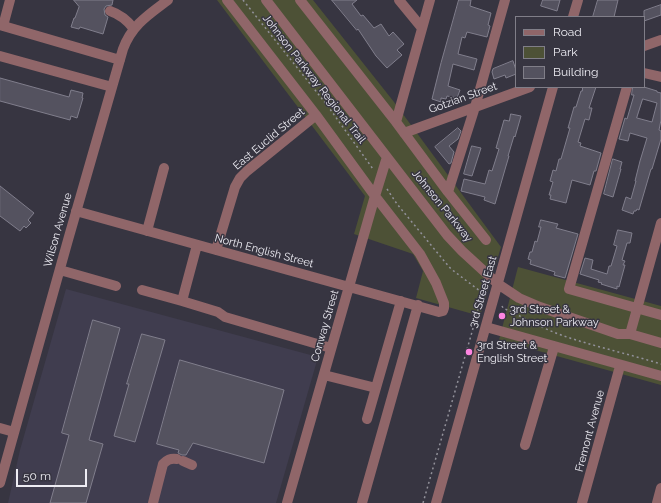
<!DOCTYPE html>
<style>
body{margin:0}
#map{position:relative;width:661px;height:503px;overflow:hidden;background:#373541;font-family:Raleway,sans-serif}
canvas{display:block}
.legend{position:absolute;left:515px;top:16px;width:130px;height:72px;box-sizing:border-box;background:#373541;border:1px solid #807e88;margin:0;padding:5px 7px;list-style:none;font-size:12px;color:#edecf3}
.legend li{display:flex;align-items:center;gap:8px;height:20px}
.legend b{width:20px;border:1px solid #807e88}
.scale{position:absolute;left:16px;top:469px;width:71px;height:18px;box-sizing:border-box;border:2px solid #edecf3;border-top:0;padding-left:5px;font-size:12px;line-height:14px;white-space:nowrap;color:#edecf3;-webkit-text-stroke:3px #373541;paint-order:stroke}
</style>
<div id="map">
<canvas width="661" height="503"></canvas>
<ul class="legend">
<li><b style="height:5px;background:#906669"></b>Road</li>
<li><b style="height:11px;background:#4d5136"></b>Park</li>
<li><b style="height:11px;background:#54525f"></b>Building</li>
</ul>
<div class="scale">50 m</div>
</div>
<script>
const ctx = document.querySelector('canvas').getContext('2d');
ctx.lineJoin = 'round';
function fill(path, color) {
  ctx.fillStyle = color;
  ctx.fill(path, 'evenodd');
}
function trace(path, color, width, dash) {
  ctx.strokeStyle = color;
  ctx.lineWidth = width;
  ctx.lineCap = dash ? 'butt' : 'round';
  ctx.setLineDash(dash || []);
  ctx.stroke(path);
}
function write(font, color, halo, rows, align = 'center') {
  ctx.font = font + ' Raleway,sans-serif';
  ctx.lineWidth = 3;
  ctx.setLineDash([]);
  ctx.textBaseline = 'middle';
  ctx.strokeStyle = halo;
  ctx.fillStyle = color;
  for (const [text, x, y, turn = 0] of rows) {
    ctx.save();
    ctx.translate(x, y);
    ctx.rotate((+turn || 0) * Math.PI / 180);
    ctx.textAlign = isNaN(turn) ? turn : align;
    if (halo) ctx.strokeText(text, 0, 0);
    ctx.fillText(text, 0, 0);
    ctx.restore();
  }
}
fill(new Path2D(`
 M66 289 318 357 276 503H8L20 450Z`), '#403d4f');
fill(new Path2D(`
 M217 0H313L394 102 501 247 480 316 416 298 423 271 413 254 354 234 365 196Z
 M518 267 661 306V385L499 340Z`), '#4d5136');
const building = new Path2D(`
 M74 0H113L112 5 106 6 104 9 105 15 108 17 103 34 80 27 79 29 71 27 74 18H75L79 7Z
 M332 0H357L352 4 361 16 363 15 374 28 381 24 389 36 393 32 404 44 397 50 402 55 387 68 376 56 358 29 357 30Z
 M459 0H471L470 6 491 13 488 25 490 26 487 37 467 32 465 38 462 37 458 54 477 59 474 70 453 64 448 86 460 90 457 98 447 96 446 99 441 98V102L432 99 441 63Z
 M543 0H560L557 11 541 6Z
 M598 0H618L614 17H593Z
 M661 5V15L644 21V11Z
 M513 61 516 70V74L506 78 505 75 494 79 492 72 493 69Z
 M0 78 69 97 71 90 83 93 82 98H83L77 118 71 116 70 120 0 101Z
 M583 87H596L589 108H592L589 120 585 119 578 142 581 143 580 146 601 153 596 171H594L590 185 572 180 566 203 550 199 551 195H549L553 182 550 181 553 170 556 171 559 159H561L570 128H568L574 107H576L581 91H582Z
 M633 87H644L657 91V92L661 93V120L659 130 661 131V139L652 169H651L639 210 637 209 636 211H634L633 214 622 210 626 197 631 199 636 181H635L640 161 647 138 630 133 628 141 619 139 625 118 627 119 634 95H632ZM643 99 657 103 652 122 637 118Z
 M511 114 521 116 515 137 514 136 508 156H509L506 166 495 204 484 200 485 197 461 191 464 179 485 184 489 170 492 171 499 149 496 148 504 120 509 121Z
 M458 128 461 131 458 139 449 146 454 152 451 163 449 164 435 147Z
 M472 146 481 148 472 176 464 174Z
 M613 159 622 162 620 169H621L613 197 604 194Z
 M0 186 34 213 28 220 31 223 26 228 24 226 20 231 0 216Z
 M541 220 558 224 556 228 578 234 565 278 554 275 555 272 530 264 531 260 528 259 530 252H532L535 241 537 242 541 227H539Z
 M618 230 632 233 630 243H627L622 260 625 261 623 265H625L619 287 617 286V289L601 284 602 283 598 282 599 280 580 274 585 258 593 260 591 269 607 274 609 266H611L617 246 614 245Z
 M93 320 120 328 89 440 103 444 86 503H50L69 435 62 433Z
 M142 334 165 340 135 442 114 436 129 384H127Z
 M180 360 284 390 264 463 193 443 186 455H182L178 453 179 450 157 444Z`);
fill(building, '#54525f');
trace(building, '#807e8c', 1);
trace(new Path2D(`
 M243 0 327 105 373 169
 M387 189 397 204 445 262 451 269 484 294
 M502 306 503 308C523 317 543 329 564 336 596 347 629 354 661 364
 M423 503 472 332 483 290`), '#92919a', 1.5, [2, 3]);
trace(new Path2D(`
 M266 0 447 235 462 251 498 284 519 298 540 307 618 334H630L661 343
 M300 0 396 122 448 192 486 240
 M399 0 422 28
 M110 11C119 14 128 21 134 29
 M573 17 578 0
 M0 25 120 60
 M3 26 10 0
 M644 46 661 40
 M0 56 112 87
 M644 73 661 77
 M627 87 569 289 661 315
 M396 122 430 0
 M404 133 426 125 530 87
 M448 192 475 107 505 0
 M76 211 439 312 443 311 444 308V303L436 283 420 254 375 196 316 115 227 0
 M147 231 164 168
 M216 250 235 187 240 178 247 171 316 115
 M60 270 116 286
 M142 290 182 301 197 245
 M182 301 218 312 225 317 331 348
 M486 327 661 376
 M630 334 661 223
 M324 375 376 388
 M367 419 401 301
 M0 428 14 432
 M525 445 554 347
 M183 461 192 465
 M0 483 68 240 123 49C132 25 148 15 168 0
 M153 503 163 464C167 460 170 458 177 459
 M287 503 375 196 387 157
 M362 503 418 305
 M436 503 553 87
 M582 503 620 366
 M657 503 661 488`), '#906669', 10);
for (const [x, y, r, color] of [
 [502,316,4,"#fe85e0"],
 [469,352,4,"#fe85e0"]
]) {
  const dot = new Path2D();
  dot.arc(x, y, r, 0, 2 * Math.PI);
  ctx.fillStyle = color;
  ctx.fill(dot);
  trace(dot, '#373541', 1.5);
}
write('11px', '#edecf3', '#373541', [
 ["Johnson Parkway Regional Trail",314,79,52],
 ["Gotzian Street",463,98,-20],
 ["East Euclid Street",269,139,-40],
 ["Johnson Parkway",442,206,51],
 ["Wilson Avenue",58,230,-74],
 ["North English Street",264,251,15],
 ["3rd Street East",483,292,-74],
 ["Conway Street",325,326,-74],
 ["Fremont Avenue",590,431,-75]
]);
write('11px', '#edecf3', '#373541', [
 ["3rd Street &",510,310],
 ["Johnson Parkway",510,323],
 ["3rd Street &",477,346],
 ["English Street",477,359]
], 'left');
</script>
